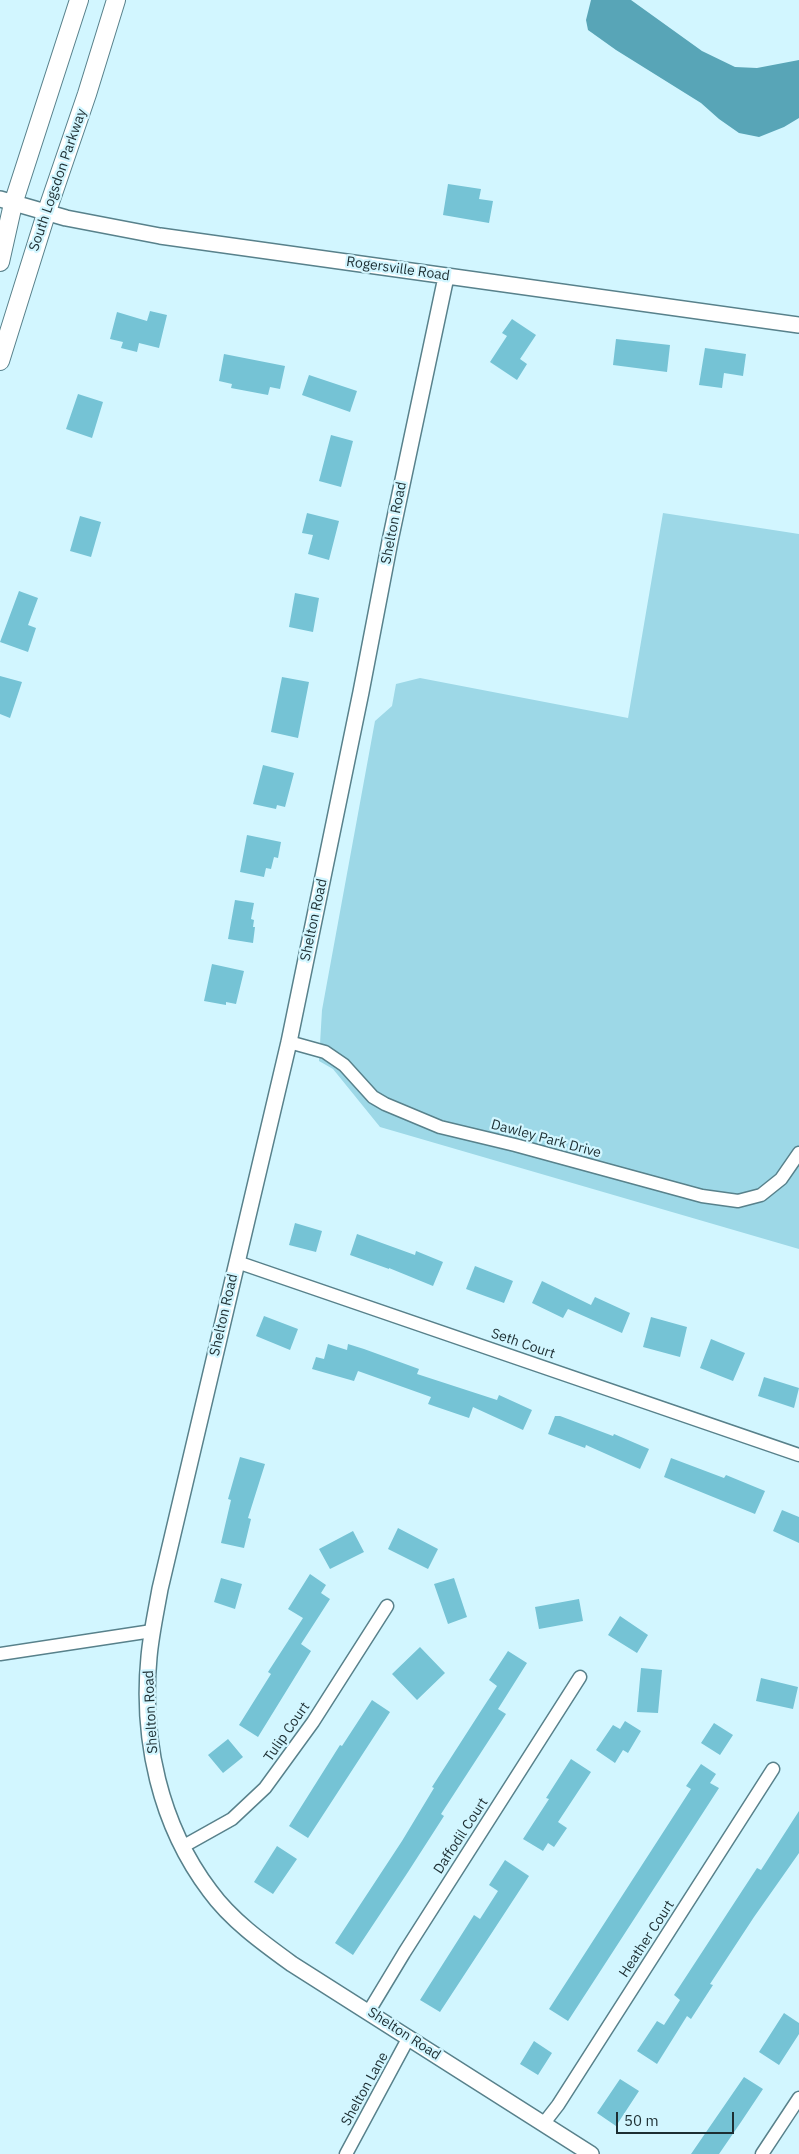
<!DOCTYPE html>
<style>
body{margin:0}
#map{position:relative;width:799px;height:2154px;overflow:hidden;background:#d2f6ff;font-family:"IBM Plex Sans",sans-serif}
canvas{display:block}
.scale{position:absolute;left:616px;top:2112px;width:118px;height:22px;box-sizing:border-box;border:2px solid #1d2e32;border-top:0;padding-left:6px;font-size:15px;line-height:18px;white-space:nowrap;color:#1d2e32;-webkit-text-stroke:4px #d2f6ff;paint-order:stroke}
</style>
<div id="map">
<canvas width="799" height="2154"></canvas>
<div class="scale">50 m</div>
</div>
<script>
const ctx = document.querySelector('canvas').getContext('2d');
ctx.lineJoin = 'round';
function fill(path, color) {
  ctx.fillStyle = color;
  ctx.fill(path, 'evenodd');
}
function trace(path, color, width, dash) {
  ctx.strokeStyle = color;
  ctx.lineWidth = width;
  ctx.lineCap = dash ? 'butt' : 'round';
  ctx.setLineDash(dash || []);
  ctx.stroke(path);
}
function write(font, color, halo, rows, align = 'center') {
  ctx.font = font + ' "IBM Plex Sans",sans-serif';
  ctx.lineWidth = 4.5;
  ctx.setLineDash([]);
  ctx.textBaseline = 'middle';
  ctx.strokeStyle = halo;
  ctx.fillStyle = color;
  for (const [text, x, y, turn = 0] of rows) {
    ctx.save();
    ctx.translate(x, y);
    ctx.rotate((+turn || 0) * Math.PI / 180);
    ctx.textAlign = isNaN(turn) ? turn : align;
    if (halo) ctx.strokeText(text, 0, 0);
    ctx.fillText(text, 0, 0);
    ctx.restore();
  }
}
fill(new Path2D(`
 M663 513 799 534V1249L380 1127 333 1069 319 1061 322 1010 375 721 392 706 396 684 420 678 628 718Z`), '#9dd8e7');
fill(new Path2D(`
 M591 0H631L702 51 735 67 757 68 799 60V118L784 127 759 137 739 133 719 119 701 103 616 50 588 30 586 20Z`), '#58a5b7');
fill(new Path2D(`
 M448 184 481 189 479 199 493 201 489 223 443 215Z
 M150 311 167 315 159 348 139 343 137 352 121 348 123 342 110 339 117 312 147 321Z
 M512 319 536 335 520 359 527 364 517 380 490 362 507 336 502 333Z
 M616 339 670 345 667 372 613 365Z
 M705 348 746 354 743 376 724 373 722 388 699 385Z
 M224 354 285 366 280 389 270 387 268 395 231 388 232 384 219 381Z
 M309 375 357 391 350 412 302 395Z
 M78 394 103 402 92 438 66 429Z
 M331 435 353 441 341 487 319 481Z
 M307 513 339 521 329 560 308 554 313 535 302 533Z
 M80 516 101 522 91 557 70 551Z
 M19 591 38 598 28 625 36 628 28 652 0 642Z
 M295 593 319 598 313 632 289 627Z
 M0 676 22 682 10 718 0 714Z
 M282 677 309 682 298 738 271 732Z
 M263 765 294 773 285 807 277 805 276 809 253 804Z
 M247 835 281 842 278 858 274 857 271 869 266 868 264 877 240 872Z
 M235 900 254 903 251 919 254 920 253 927H255L253 943 228 939Z
 M212 964 244 971 236 1004 226 1002V1005L204 1001Z
 M295 1223 322 1231 316 1252 289 1245Z
 M357 1234 415 1255 416 1251 443 1262 433 1286 389 1268V1269L350 1255Z
 M475 1266 513 1281 504 1303 466 1289Z
 M542 1281 591 1305 595 1297 630 1313 622 1333 568 1309 563 1318 532 1303Z
 M264 1316 298 1329 290 1350 256 1336Z
 M651 1317 687 1327 680 1357 643 1347Z
 M711 1339 745 1353 733 1381 700 1368Z
 M328 1344 347 1350 348 1344 364 1349 419 1369 417 1374 497 1400 499 1395 532 1410 523 1430 473 1407 469 1418 428 1404 431 1397 358 1371 354 1381 312 1369 316 1357 324 1359Z
 M764 1377 799 1388 794 1408 758 1396Z
 M555 1416H560L613 1436 614 1434 649 1449 640 1469 586 1445 585 1448 548 1434Z
 M240 1457 265 1464 248 1518 251 1519 244 1548 221 1543 231 1500 228 1499Z
 M671 1458 724 1478 726 1475 765 1491 755 1514 664 1477Z
 M782 1510 799 1517V1543L773 1531Z
 M398 1528 438 1549 428 1569 388 1549Z
 M353 1531 364 1552 330 1569 319 1549Z
 M310 1574 326 1585 321 1593 330 1599 301 1644 311 1651 258 1737 239 1725 271 1674 268 1672 303 1618 288 1609Z
 M221 1578 242 1584 235 1609 214 1602Z
 M454 1578 467 1617 448 1624 434 1584Z
 M579 1599 583 1621 539 1629 535 1607Z
 M620 1616 648 1635 637 1653 608 1635Z
 M420 1647 445 1673 417 1700 392 1674Z
 M508 1651 527 1663 498 1709 506 1714 441 1814 444 1816 408 1872 353 1955 335 1943 402 1841 434 1788 432 1787 497 1686 489 1680Z
 M641 1668 662 1670 658 1713 637 1712Z
 M761 1678 798 1687 793 1709 756 1701Z
 M372 1700 390 1712 308 1838 289 1826 340 1745 342 1746Z
 M625 1721 641 1731 628 1753 623 1750 615 1763 596 1750 613 1725 620 1729Z
 M714 1723 733 1735 720 1755 701 1743Z
 M228 1739 243 1757 223 1773 208 1755Z
 M571 1759 591 1772 558 1822 567 1828 554 1847 548 1843 543 1851 523 1839 549 1799 546 1798Z
 M701 1764 716 1774 710 1783 719 1788 568 2021 549 2009 682 1803 691 1789 686 1786Z
 M799 1811V1853L754 1917 710 1984 713 1985 691 2019 687 2016 657 2064 637 2051 657 2021 664 2025 680 2000 674 1995 757 1868 761 1870Z
 M277 1846 297 1859 273 1894 254 1882Z
 M505 1860 529 1876 440 2012 420 2000 474 1915 480 1919 498 1891 489 1885Z
 M784 2013 799 2023V2034L779 2065 759 2052Z
 M534 2041 552 2053 538 2075 520 2064Z
 M744 2077 763 2089 741 2122 719 2154H691Z
 M620 2079 639 2091 616 2126 597 2113Z`), '#75c3d5');
const minor = new Path2D(`
 M289 1042 325 1052 344 1065 373 1097 385 1104 440 1127 515 1145 702 1196 738 1201 761 1195 781 1179 799 1153
 M237 1262 799 1455
 M0 1654 152 1631
 M182 1847 232 1819 265 1788 313 1722 387 1606
 M369 2011 404 1953 580 1677
 M544 2123 558 2105 773 1769
 M346 2154 409 2037
 M762 2154 799 2098`);
const tertiary = new Path2D(`
 M0 199 66 218 160 236 799 325
 M446 277 390 541 361 692 289 1042 160 1589C156 1612 151 1634 149 1657 141 1739 160 1825 210 1891 231 1920 263 1943 292 1964L591 2154`);
const secondary = new Path2D(`
 M0 262 13 204 79 0
 M0 361 46 214 87 94 116 0`);
trace(minor, '#58818b', 15);
trace(tertiary, '#58818b', 18);
trace(secondary, '#58818b', 20);
trace(minor, '#fff', 12);
trace(tertiary, '#fff', 15);
trace(secondary, '#fff', 18);
write('14px', '#1d2e32', '#d2f6ff', [
 ["South Logsdon Parkway",58,180,-71],
 ["Rogersville Road",398,269,8],
 ["Shelton Road",394,523,-79],
 ["Shelton Road",314,920,-78],
 ["Dawley Park Drive",546,1139,15],
 ["Shelton Road",224,1315,-77],
 ["Seth Court",523,1344,19],
 ["Shelton Road",151,1712,-93],
 ["Tulip Court",287,1732,-55],
 ["Daffodil Court",461,1836,-57],
 ["Heather Court",647,1939,-57],
 ["Shelton Road",404,2034,33],
 ["Shelton Lane",365,2089,-61]
]);
</script>
